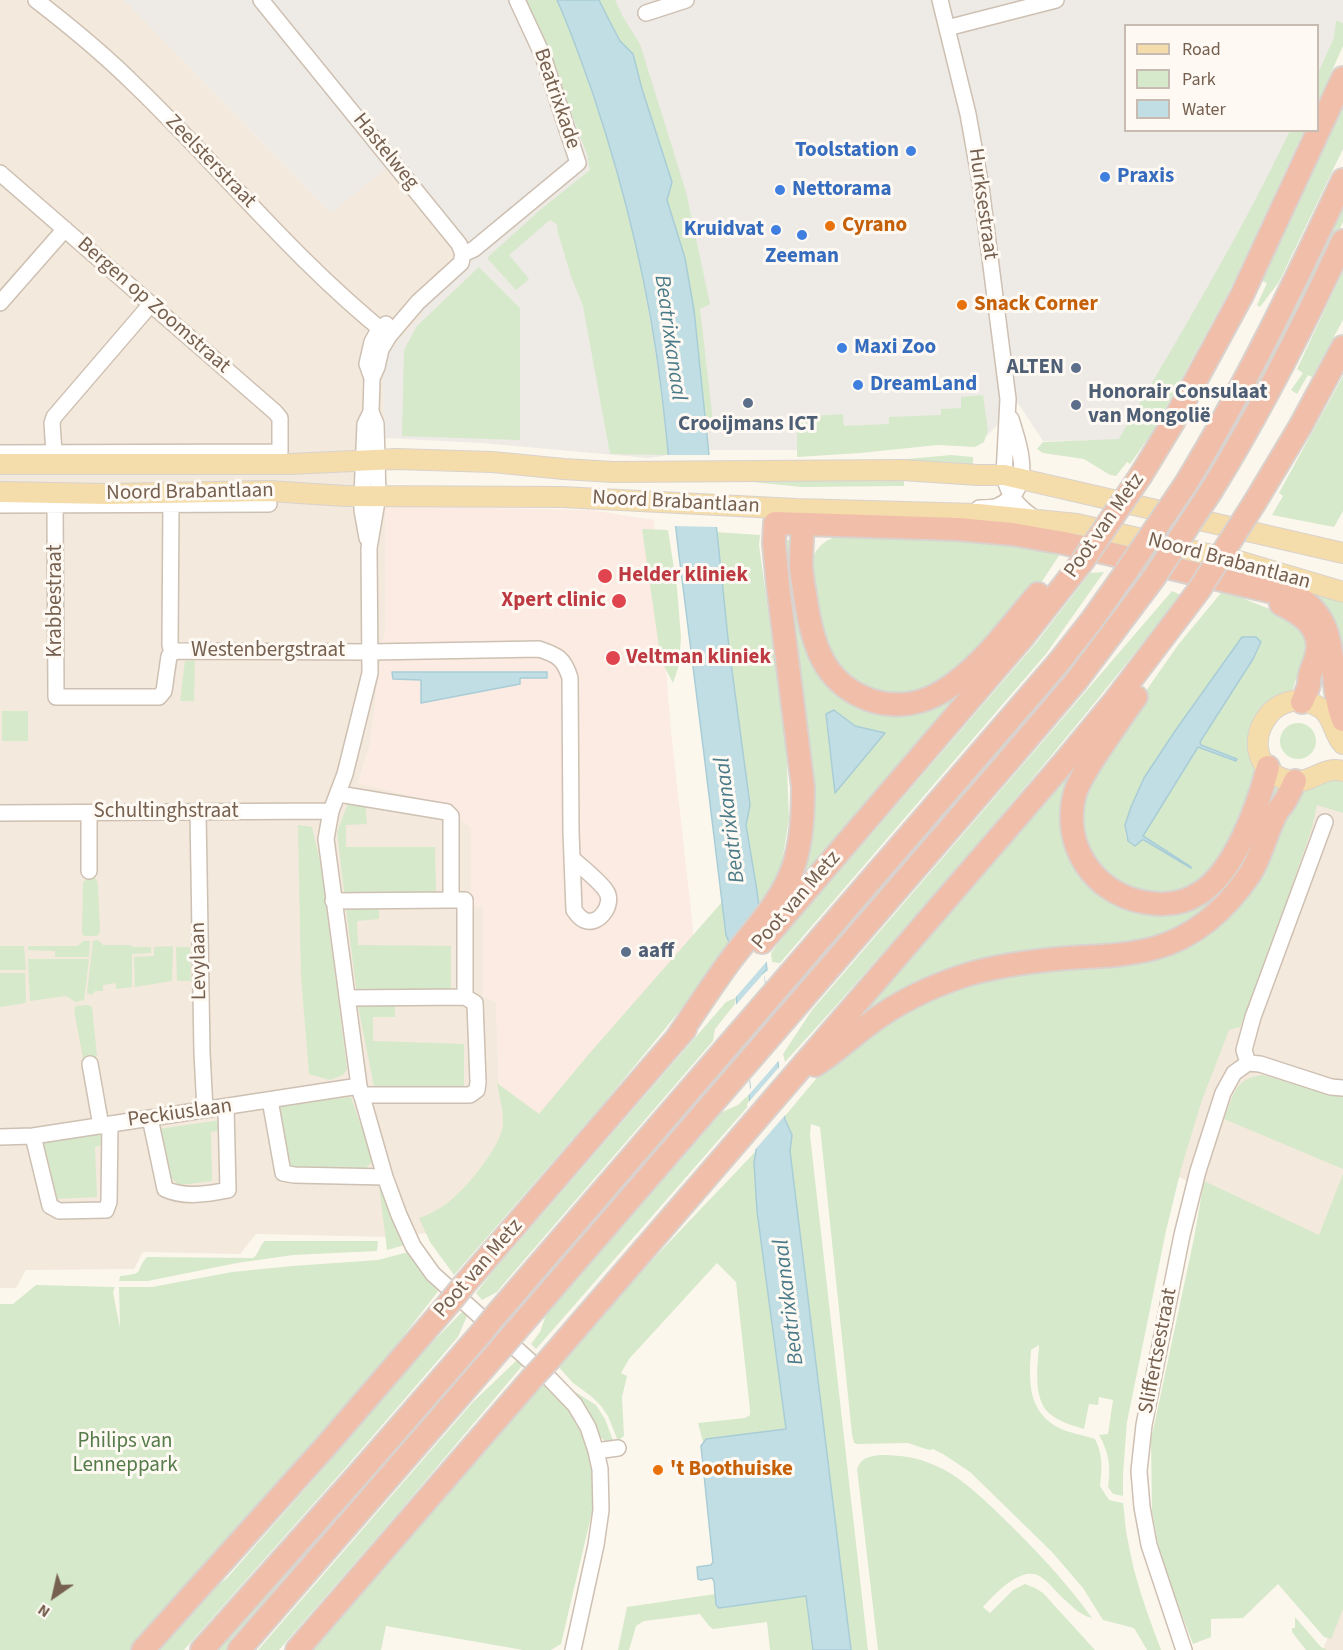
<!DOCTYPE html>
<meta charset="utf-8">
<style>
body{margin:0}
#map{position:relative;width:1343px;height:1650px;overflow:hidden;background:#fcf7ed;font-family:"Source Sans 3",sans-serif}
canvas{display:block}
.legend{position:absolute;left:1124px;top:24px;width:195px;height:108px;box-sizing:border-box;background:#fefaf3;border:2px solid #c8bcb2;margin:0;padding:8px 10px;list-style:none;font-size:18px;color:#766050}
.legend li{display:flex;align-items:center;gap:12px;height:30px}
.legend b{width:30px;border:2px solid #c8bcb2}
.north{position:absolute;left:24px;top:1566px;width:60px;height:60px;-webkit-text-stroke:4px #fefaf3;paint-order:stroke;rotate:214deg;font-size:16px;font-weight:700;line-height:24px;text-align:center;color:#766050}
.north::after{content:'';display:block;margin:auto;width:21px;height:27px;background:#766050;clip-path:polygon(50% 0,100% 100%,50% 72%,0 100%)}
</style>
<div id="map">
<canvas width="1343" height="1650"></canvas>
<ul class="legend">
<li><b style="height:8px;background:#f5ddab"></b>Road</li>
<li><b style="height:16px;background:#d6e9cb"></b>Park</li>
<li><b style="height:16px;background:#c2dee5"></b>Water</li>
</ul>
<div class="north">N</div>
</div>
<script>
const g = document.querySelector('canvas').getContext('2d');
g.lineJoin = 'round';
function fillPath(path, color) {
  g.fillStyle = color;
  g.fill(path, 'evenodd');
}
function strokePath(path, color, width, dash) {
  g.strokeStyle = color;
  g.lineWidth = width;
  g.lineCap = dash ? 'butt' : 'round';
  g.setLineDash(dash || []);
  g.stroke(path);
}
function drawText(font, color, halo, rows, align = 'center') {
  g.font = font + ' "Source Sans 3",sans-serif';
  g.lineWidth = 6;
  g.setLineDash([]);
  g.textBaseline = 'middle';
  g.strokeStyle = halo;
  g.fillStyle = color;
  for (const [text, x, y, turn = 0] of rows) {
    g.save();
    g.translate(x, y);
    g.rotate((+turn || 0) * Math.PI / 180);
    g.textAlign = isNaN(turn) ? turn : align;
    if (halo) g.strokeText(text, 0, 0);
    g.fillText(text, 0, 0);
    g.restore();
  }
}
const residential = new Path2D(`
 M0,0H124L330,212L388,166L459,255L410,299L423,315L382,358L385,438V629L370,744L358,783L452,805L456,817L471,827V906L483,907V996L496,1002L499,1087L529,1115L431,1233L385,1237L256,1234L240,1254L143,1252L134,1269L26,1270L16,1288H0Z
 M1313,790L1343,799V1188L1318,1252L1168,1171Z
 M1343,1597V1650H1323Z`);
const commercial = new Path2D(`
 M385,506L591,510L654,520L671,732L694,938L545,1129L499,1087L496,1002L483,997V907L471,906V827L456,817L452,805L358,784L370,744L385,629Z`);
const industrial = new Path2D(`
 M124,0H1343V22L1318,76V26H1126V130L1291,131L1270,174L1216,277L1120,440L1043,441L1018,403L984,439L842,450H711L648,458L482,443L385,438L382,358L422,315L410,299L459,255L388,167L331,213Z`);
const green = new Path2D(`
 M522,0H557C570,29 581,60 591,90C603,126 616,162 625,199C646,283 659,369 668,455L610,454L583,306L571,276L558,233L557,224L550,220L509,255L529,279L516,290L487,258L540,210L590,170L587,154L548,52Z
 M599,0H615L623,17L640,44L686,192L710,304L700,309L714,430L706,432L694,310L685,258L667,200L672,182L642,89L633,54L620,41L608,20Z
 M1336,21L1343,23V46L1318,102V73L1334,38Z
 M1343,107V149L1279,282L1260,307L1257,305L1267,283L1262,281Z
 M1290,131H1304L1232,286L1152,433L1130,464L1127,462L1116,476L1110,475L1084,459L1043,453L1037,449L1043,442L1119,439C1179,337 1239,237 1290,131Z
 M1343,199V222L1278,356L1202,487L1197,486Z
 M479,267L520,308V440L402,436L404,350L417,326Z
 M1343,271V320L1312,377L1308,375L1297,394L1291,390L1303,373L1297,369Z
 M1343,376V511L1334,527L1272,515L1283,496L1279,493Z
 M983,395L988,430L984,442L975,447L938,445L860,453L797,457V417L843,414L844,426L889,424V417L941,415V409L961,408V397Z
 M951,455L973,457V467L874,462Z
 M904,477V486L802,487L742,481L743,478Z
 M642,529L668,530L677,588L681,637L679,665L673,683L664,666L660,654Z
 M716,532L760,535L759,545L786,742L789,819L780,874L758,906L746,825L750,805L729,648Z
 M839,536L1012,541L1062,551L1033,595L1008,624L923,696L873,695L828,659L808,565C816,550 822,540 839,536Z
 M789,540L793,542L833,681L923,705L1041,598L780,911L802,857L783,541ZM835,710L855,726L885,733L836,792Z
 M1236,570L1343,600V649L1341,640L1334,622L1231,578Z
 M1104,572L1046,654L780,963L772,962L771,953L787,932L1036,643L1090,573Z
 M1225,588C1232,590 1235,593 1241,597C1256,605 1300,617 1304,635C1308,653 1298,672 1293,689L1276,697L1239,836L1186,896L1124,892L1080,844V792L1088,774L1178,645ZM1261,644L1200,742L1201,745L1233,757L1237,759L1236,761L1198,747L1143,836L1192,867L1144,840L1126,838L1125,825L1128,816L1144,778Z
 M1126,591L1130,593L1072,671L787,1001L784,995Z
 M1172,591L1181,595C1055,755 923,911 785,1062L783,1054L812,1010Z
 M195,660L194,701H180L185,661Z
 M1121,705L1071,793L1092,879L1189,903L1270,778L1280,784L1250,861L1237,882L1176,935L949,975L825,1056Z
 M2,711H28V741H2Z
 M1280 741a18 18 0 1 1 36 0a18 18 0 1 1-36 0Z
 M1343,777V813L1317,805L1312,828L1256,989L1240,1027L1229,1030L1202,1100L1182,1165L1166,1231L1127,1422L1123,1474V1496L1113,1494L1108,1487C1111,1466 1109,1453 1099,1435L1108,1434L1113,1400L1099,1397L1098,1405L1089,1404L1084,1429C1072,1425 1055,1421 1046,1410C1033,1393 1038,1364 1039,1345L1031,1350C1029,1381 1027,1411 1059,1428C1069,1433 1083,1435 1095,1439C1103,1454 1102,1469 1100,1486L1109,1500L1123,1503C1125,1516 1125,1529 1128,1541C1134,1578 1148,1615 1161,1650H1147L1134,1628L1103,1620L1083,1588L1052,1552L970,1472L943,1454L933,1449L929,1450L908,1443L858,1444L854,1443L852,1434L820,1127L811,1124L810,1135L868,1650H851L790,1151L792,1135L785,1116L820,1074L863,1037L952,987L1203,932L1276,834L1301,791L1311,785Z
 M349,801H365L367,824L346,825V847H435L436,896L345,899L337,832Z
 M298,825L312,827L321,866L347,1069L343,1075L330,1080L309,1074L301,977Z
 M95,878L97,881L98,885L100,932L97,936H84L82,933L83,883L86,879Z
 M722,902L726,935L729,943L718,964L605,1102L454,1275L430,1242L419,1218C430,1214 442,1208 451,1200C468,1186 501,1146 503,1125C504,1112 499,1096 497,1083L539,1114L589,1054Z
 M379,906V919L357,921L358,945L451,946V994H357L346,908Z
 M98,940L103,945H131L132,947H151V953L132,954V987L116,989V983L103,985V991H95L92,995L87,993L93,941Z
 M83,941H90L89,957H55V951L28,950V946H78Z
 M0,946H24L26,970H0Z
 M173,946L172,981L135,987L134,957L154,956V947Z
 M176,947H190L191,981H177Z
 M28,959H89L84,1000L76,1002L66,996L30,1001Z
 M0,973H25L26,1001L25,1003L0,1007Z
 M735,998V1004L715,1029L713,1041L506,1281L497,1292L482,1300L476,1293L493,1271L726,1002Z
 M395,1002V1017H373V1041L464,1044V1092L375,1091L358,1006L360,1004Z
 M88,1005L92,1007L97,1056L95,1058L85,1060L83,1058L74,1010L76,1006Z
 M728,1059L733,1067L509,1325L502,1319Z
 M1263,1075L1330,1095L1343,1096V1169L1224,1119C1234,1095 1234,1078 1263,1075Z
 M749,1094L750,1104L536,1349L531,1344L540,1332L546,1315L722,1112L738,1105Z
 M351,1097L373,1161L362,1172L286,1168L275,1106Z
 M221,1120L222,1130L211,1132L212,1181L179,1185L168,1175L159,1129Z
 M103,1134L106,1144L95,1147L97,1197L53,1199L41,1143Z
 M756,1151L754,1162L757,1211L786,1429L706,1439L703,1442L698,1423L745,1418L750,1415V1410L736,1282L717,1263L629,1359L621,1373L627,1376L622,1397L624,1436L618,1441L608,1416L601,1406L591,1396L573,1383L556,1364L636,1277Z
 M1343,1174V1609L1331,1639L1324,1637L1278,1584L1243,1618L1211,1619V1637L1193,1644L1167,1576L1158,1543L1152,1511L1151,1440L1194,1238L1204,1181L1319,1235Z
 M381,1184L405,1245L387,1250L379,1185Z
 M265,1241H378L377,1251L293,1255L237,1263L148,1281H119L120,1276C147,1273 133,1273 147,1257L253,1258C260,1253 259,1245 265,1241Z
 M408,1252L418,1266L439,1290L402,1338L319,1442L133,1650H0V1304H13L36,1285L115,1287L113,1292L120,1328L119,1287H152L232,1272L292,1266L378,1260Z
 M462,1312L467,1316L458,1337L347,1466L184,1650H154L197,1602L227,1578L335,1455L420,1355Z
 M488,1336L494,1341L229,1650H213Z
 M517,1360L522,1366L400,1511L279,1650H258L472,1403Z
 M542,1383L573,1415L589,1450L594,1471L596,1495L561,1644L551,1650H523L386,1626L381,1650H308Z
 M561,1383L596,1405L605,1419L614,1443L608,1444L596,1433Z
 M880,1455C899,1455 916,1457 934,1465C959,1475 980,1496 1000,1515C1033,1547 1065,1580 1092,1618C1080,1615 1074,1608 1065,1600C1057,1593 1050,1583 1041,1577C1022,1564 995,1594 983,1607L990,1613L1013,1590L1025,1584L1035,1588L1043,1593L1095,1650H878L857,1469C862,1457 868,1457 880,1455Z
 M715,1594L716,1605L719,1608L806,1596L813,1650H770L767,1622L713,1629L709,1626L700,1614L644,1621L636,1626L629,1650H618L627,1607Z
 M1295,1617L1321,1647L1328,1650H1306L1292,1632V1628H1295Z`);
const water = new Path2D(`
 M557,0H599L609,20L620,41L633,54L642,89L672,182L667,200L685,258L694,310L729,648L750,805L746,825L757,891L767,970L763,973L773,1023L785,1119L792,1135L790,1151L851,1650H813L806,1596L719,1608L716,1605L714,1581L712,1578L701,1580L698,1579L697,1567L711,1565L713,1562L701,1446L706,1439L786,1429L757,1211L754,1162L756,1151L749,1094L751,1091L747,1045L741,1039L730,945L726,935C711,808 695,682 679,555C672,499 668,443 661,388C649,288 625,190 593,94C582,63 571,31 557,0Z
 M1242,637H1256L1261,642L1253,659L1200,742L1201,745L1237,759L1236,761L1198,747L1143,836L1191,867V868L1144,840H1142L1135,846L1128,841L1125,825L1131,807L1144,778L1175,731Z
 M392,672H547V678H520V684L421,703V680L393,679Z
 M834,710L855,726L885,733L835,793L826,714Z`);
const pier = new Path2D(`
 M665,455H711L719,527L673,526Z
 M761,903L768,960L734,999L727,946Z
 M764,973L765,985L772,991L774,1013L773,1015L776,1025L781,1058L746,1098V1093L751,1088L750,1079L743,1073L741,1048L744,1044L738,1039L735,1006Z
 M781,1065L787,1113L753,1152L747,1104Z`);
const minor = new Path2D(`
 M36,0C71,27 105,55 136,86C221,168 296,262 389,336
 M261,0L459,244L463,254L461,263L418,302L389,336L381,349L377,367L372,378
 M940,0L968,114L981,187L1008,399L1004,475C1008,496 1019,508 1036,519
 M646,13L686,0
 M947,28L1056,0
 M0,173L275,412L280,418V452L0,453
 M463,254L474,249L578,163L543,56L517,0
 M0,303L65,229
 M371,412L376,424L378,496L369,548L370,673L345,774L331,811L326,839L359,1086L385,1177L399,1215L413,1246L433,1274L551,1380L575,1405L588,1427L596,1451L600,1469L601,1510L596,1545L573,1650
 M54,453L52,423L54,417L151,304
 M171,503L170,645L172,653
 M0,505L269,504
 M55,505L56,697H159L164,691L169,656L172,653
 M979,508C985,508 993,508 998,506C1035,489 1020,448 1011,419
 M367,538L362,510V496L365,424L371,412L372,378L367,364L372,342L377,333L386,324
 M172,653L178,651L371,652L539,649C557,655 564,658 570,678L571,832L574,910C576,913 580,918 584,920C599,927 615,903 606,891C601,882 580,866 572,858
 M339,794L447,812L451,816V900H465V997L475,1003L478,1082L477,1090L470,1095H361
 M198,812L202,1053L205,1110
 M0,813L331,811
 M89,813V871
 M333,901L451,900
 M347,998L465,997
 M1248,1063L1244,1050L1253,1017L1325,822
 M90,1064L101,1126
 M270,1100L283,1173L294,1175L385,1177
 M150,1118L165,1189C184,1198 208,1194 228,1190L226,1107
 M33,1136L50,1206L59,1211L106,1210L109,1202L110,1124
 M0,1137L33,1136L359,1086
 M596,1451L618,1448
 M1184,1650L1149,1545L1142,1507L1139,1471L1144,1425L1182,1235L1198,1171L1223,1093L1234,1073L1248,1063L1260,1064L1331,1087L1343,1088`);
const major = new Path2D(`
 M0,464H290L396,459L492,462L564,469L613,472L902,470L978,475H1004L1343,553
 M0,492L107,494L269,491L345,496L562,497L796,509L978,514L1077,524L1242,562L1343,592
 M1343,744C1333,734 1334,718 1322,709C1272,675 1230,755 1281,778C1310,790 1319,765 1343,771`);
const highway = new Path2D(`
 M1141,475L1172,424L1242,295L1343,78
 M1185,485C1245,387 1294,284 1343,180
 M1211,491C1261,411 1303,327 1343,241
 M1255,502L1300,427L1343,347
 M803,525C802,539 801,553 801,566C802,580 805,593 807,607C814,650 827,686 873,701C897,708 922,704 943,691C981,668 1009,627 1038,594
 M1281,604C1302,614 1324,629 1316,657C1315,663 1311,669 1310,675C1309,678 1309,681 1309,684C1308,690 1304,697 1302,702
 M1136,697C1124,713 1113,730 1102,746C1092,761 1081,776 1075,793C1061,844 1093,893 1143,902C1163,906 1183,904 1200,893C1235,871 1258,806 1268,767
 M762,942L1023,637L1082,562
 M675,1041C692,1016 709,990 727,965C750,933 782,903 794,865C802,839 803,814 803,787L778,586L774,543L775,523L958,529L1012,534L1064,543L1299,598C1343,624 1326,675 1343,720
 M815,1065C835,1053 851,1037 869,1024C898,1002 932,986 966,975C995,966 1026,962 1056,959C1089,956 1122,957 1155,948C1195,937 1227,908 1250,874C1262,855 1266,832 1277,812C1279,808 1283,805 1285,801C1289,795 1292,787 1295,781
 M463,1286L685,1029
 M495,1316L1059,662L1092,620L1126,572
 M514,1333L1009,760L1077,680L1153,579
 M548,1361L1067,759L1114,702L1199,590
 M143,1650L326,1446L450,1302
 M202,1650L358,1475L483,1331
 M239,1650L502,1347
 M297,1650L534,1376`);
const highwayBridge = new Path2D(`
 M1082,562L1141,475
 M1126,572L1185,485
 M1153,579L1211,491
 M1199,590L1255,502
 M450,1302L463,1286
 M483,1331L495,1316
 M502,1347L514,1333
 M534,1376L548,1361`);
const markers = [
 [911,151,6,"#3f7fe0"],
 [1105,177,6,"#3f7fe0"],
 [780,190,6,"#3f7fe0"],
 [830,226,6,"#e8710a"],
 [776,230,6,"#3f7fe0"],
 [802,235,6,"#3f7fe0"],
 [962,305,6,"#e8710a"],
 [842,348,6,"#3f7fe0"],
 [1076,368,6,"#5c6f8a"],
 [858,385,6,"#3f7fe0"],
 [748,403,6,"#5c6f8a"],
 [1076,405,6,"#5c6f8a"],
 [605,576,8,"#e0444e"],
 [619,601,8,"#e0444e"],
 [613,658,8,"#e0444e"],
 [626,952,6,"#5c6f8a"],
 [658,1470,6,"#e8710a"]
];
const streetNames = [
 ["Beatrixkade",556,99,71],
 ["Hastelweg",385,152,51],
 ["Zeelsterstraat",210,162,46],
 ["Hurksestraat",982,204,82],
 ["Bergen op Zoomstraat",153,306,41],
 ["Noord Brabantlaan",190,493,-1],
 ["Noord Brabantlaan",676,503,3],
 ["Poot van Metz",1105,526,-55],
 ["Noord Brabantlaan",1229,562,15],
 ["Krabbestraat",56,601,-90],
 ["Westenbergstraat",268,651],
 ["Schultinghstraat",166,812],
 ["Poot van Metz",797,901,-49],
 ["Levylaan",200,961,-91],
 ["Peckiuslaan",180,1114,-8],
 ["Poot van Metz",479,1269,-49],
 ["Sliffertsestraat",1159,1351,-79]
];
const shopNames = [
 ["Toolstation",899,151,"right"],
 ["Praxis",1117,177],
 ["Nettorama",792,190],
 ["Kruidvat",764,230,"right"],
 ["Zeeman",802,257,"center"],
 ["Maxi Zoo",854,348],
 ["DreamLand",870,385]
];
const foodNames = [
 ["Cyrano",842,226],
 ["Snack Corner",974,305],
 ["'t Boothuiske",670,1470]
];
const serviceNames = [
 ["ALTEN",1064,368,"right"],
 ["Honorair Consulaat",1088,393],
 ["van Mongolië",1088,417],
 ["Crooijmans ICT",748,425,"center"],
 ["aaff",638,952]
];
const healthNames = [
 ["Helder kliniek",618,576],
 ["Xpert clinic",606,601,"right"],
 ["Veltman kliniek",626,658]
];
const parkNames = [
 ["Philips van",125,1442],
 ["Lenneppark",125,1466]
];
const waterNames = [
 ["Beatrixkanaal",669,338,82],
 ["Beatrixkanaal",731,820,-97],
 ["Beatrixkanaal",790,1302,-97]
];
fillPath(residential, '#f3e9dc');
fillPath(commercial, '#fbebe2');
fillPath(industrial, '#eeeae5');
fillPath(green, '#d6e9cb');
fillPath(water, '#c2dee5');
strokePath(water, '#a9cdd6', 1.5);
fillPath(pier, '#fcf7ed');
strokePath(minor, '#cec0b2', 18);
strokePath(major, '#d9d2ce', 22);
strokePath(highway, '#d9d2ce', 26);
strokePath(minor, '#fff', 15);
strokePath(major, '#f5ddab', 20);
strokePath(highway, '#f1bfa9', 22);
strokePath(highwayBridge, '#d9d2ce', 26, []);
strokePath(highwayBridge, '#f1bfa9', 22);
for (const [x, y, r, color] of markers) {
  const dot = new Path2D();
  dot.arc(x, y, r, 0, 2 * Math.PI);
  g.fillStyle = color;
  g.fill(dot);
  strokePath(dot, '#fefaf3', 2);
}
drawText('21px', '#766050', '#fefaf3', streetNames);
drawText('bold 21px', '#366cbe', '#fefaf3', shopNames, 'left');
drawText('bold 21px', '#c56008', '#fefaf3', foodNames, 'left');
drawText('bold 21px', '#4e5e75', '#fefaf3', serviceNames, 'left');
drawText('bold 21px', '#be3a42', '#fefaf3', healthNames, 'left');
drawText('21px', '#547b49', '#fefaf3', parkNames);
drawText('italic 22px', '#4b7a88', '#fefaf3', waterNames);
</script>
